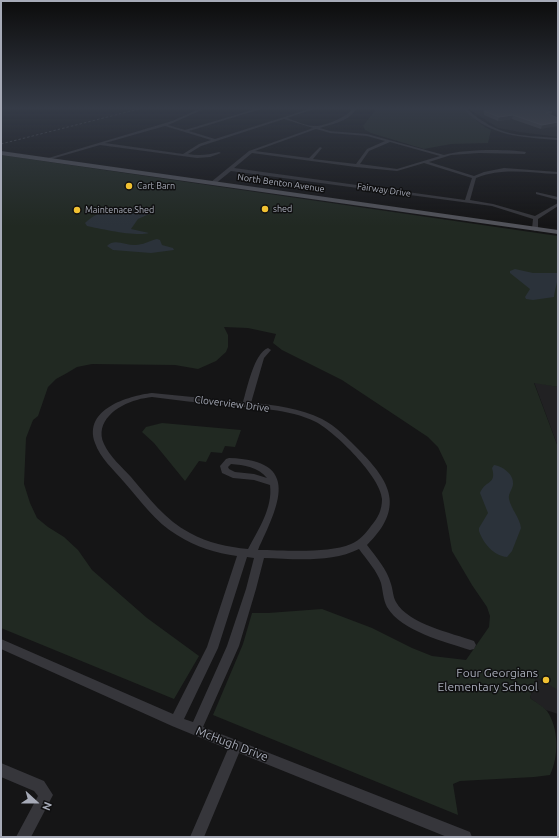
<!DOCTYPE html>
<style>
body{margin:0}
#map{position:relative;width:559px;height:838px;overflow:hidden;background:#151516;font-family:Ubuntu,sans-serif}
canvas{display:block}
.frame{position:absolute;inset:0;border:2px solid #a6aab7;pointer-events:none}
.north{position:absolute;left:16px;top:782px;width:40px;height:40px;-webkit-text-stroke:3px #101011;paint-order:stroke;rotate:111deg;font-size:11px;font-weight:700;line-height:16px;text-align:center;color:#a6aab7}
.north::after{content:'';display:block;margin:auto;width:14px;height:18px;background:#a6aab7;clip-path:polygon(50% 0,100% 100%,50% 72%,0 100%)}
</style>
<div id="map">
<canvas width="559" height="838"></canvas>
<div class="frame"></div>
<div class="north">N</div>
</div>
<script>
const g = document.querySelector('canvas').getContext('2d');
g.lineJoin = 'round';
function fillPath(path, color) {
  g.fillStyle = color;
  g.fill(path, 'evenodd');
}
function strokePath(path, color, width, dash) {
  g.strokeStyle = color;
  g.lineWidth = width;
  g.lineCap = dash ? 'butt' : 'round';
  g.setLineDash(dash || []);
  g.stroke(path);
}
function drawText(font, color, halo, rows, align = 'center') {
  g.font = font + ' Ubuntu,sans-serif';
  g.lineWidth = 3;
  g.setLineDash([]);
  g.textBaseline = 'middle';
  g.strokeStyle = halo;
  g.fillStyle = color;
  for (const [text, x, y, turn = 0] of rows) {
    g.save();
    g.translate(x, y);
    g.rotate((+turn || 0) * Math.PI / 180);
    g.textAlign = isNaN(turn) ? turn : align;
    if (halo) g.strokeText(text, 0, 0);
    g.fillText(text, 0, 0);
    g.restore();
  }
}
const built = new Path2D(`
 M469,109H558V137L519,132L498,128Z
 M534,382L558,387V447Z
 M558,645V714L546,710L530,698L536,677Z`);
const green = new Path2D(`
 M376,109H462L485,127L491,130L488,143L451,144L424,149L371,133L365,130L363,126Z
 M1,155L558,236V387L534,383L558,447V690L536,677L530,698C535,702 543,706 547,711C559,728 559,757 550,775L534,777L460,781L453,784L458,815L213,715L243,644L252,613H268L322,609L372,628L412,648L432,656L466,660L489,627L490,616L487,607L472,585L452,551L442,493L446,483L447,466L438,447L428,437L342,380L282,350L273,343L276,334L248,328L224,327L228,335V347L226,352L216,361L198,369L175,365L92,364L77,367L67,373L56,379L48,387L38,416L33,420L26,438L24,484L30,503L37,518L48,527L64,537L78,550L92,570L147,618L199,656L174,699L1,628Z
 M162,423L241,430L235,447L225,446L222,453L211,452L206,462L199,461L185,481L154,443L142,432L146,427Z`);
const water = new Path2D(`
 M133,208L153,209L156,211L138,219L131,229L149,233C137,237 101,229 87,226L85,223C98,210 116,209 133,208Z
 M157,239L160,240L162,245L173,248L174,250L151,253L113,250L107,246C114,238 125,245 135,245C143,245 149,241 157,239Z
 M515,269L533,273H558C558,282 555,288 554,297L533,300L526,299L525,297L530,289L510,273V271Z
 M494,465C502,466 514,474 513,484C513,489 508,493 509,499C511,509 520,518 521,528L512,551L507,557C494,556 483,543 479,531V528L488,513L480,493C485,480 497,485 492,468Z`);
const minor = new Path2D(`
 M199,109L202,110L168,125L185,130L255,109H261L189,131L215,139L309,109H314L287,118C296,121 306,126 315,126C323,127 349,116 352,109H356C350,121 332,124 320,128L330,131L367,134L444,155C464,149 506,149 526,152L525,154L479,153L451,155L429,162L474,176L484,172L504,168L558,172V174C530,173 503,167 476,178L470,200L493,204L535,216L558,203V206L538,219V229L535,231L532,229L533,219L492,206L231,171L215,184H211V182L249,151L313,128L284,119L201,146L188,154C199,156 208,155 219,152L221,153L210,157L197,158L100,145L48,160L45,159L172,121ZM165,126L211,140L199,144L183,154L105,143ZM316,129L330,133L367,136L385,141L367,149L356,164L313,159L322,148L320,147L309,158L255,151ZM390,142L440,156L397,169L360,164L369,151ZM252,153L356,167L397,171L424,163L472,178L465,200L234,168Z
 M463,109H467C499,137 518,135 558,138V140C521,137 491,137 463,109Z
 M536,192L558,197V200L536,194Z
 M268,348L271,350L264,358L251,403C275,405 300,408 322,419C336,426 348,439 359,450C391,482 405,508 367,545C376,557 387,569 391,584C393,590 393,597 396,602C408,624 452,633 474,641L476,645L474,649L470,650C445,642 401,631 387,607C383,599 383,591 381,583C377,571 367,560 359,549C331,563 294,559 264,558L256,589L239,646L203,727L465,830L470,832L472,837H447L239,753L204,837H190L228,749L172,726L1,649V639L173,714L207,647L237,556C216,553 196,547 177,535C155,522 141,501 124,482C114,470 100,458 95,443C83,409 128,396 152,393L243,402C247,389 254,353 268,348ZM152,397C176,400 200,403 224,405C255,409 288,408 316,422C335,432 381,477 382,499C382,510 378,518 371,526C365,534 360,540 351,544C327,554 284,550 258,550C278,506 303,460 229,458L226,459L220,466L222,473L233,478L254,480L270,485C273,508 258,530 248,549C228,547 208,543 190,533C165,520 149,498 131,477C122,467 110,457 104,444C94,422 117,405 137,400C142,398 147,398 152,397ZM231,464C244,465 258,467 267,478L254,474L235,472L229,469L228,467ZM247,557L254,558L246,589L227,646L193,722L184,719L218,648Z
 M1,763L44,781L53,795L31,837H16L38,796L34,791L1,777Z`);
const major = new Path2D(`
 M1,151L558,230V234L1,155Z`);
const rail = new Path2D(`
 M1,144L139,109`);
const wall = new Path2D(`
 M545,109L552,112L551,115L541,129L512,119L498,121L484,115V111Z`);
const shadedWall = new Path2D(`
 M513,115L512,119L498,121L499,117Z
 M558,122V126L541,129L542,125Z`);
const building = new Path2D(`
 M497,109H543L552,112L546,113L558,118V122L542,125L513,115L499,117L484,111Z`);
const markers = [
 [129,186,4,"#f1c132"],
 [265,209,4,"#f1c132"],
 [77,210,4,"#f1c132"],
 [546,680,4,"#f1c132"]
];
const farStreetnames = [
 ["North Benton Avenue",281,183,8],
 ["Fairway Drive",384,190,8]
];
const farPoinames = [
 ["Cart Barn",137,186],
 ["shed",273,209],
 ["Maintenace Shed",85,210]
];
const streetNames = [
 ["Cloverview Drive",232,404,7]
];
const nearPoinames = [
 ["Four Georgians",538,673],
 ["Elementary School",538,687]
];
const nearStreetnames = [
 ["McHugh Drive",232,744,21]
];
fillPath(built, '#212123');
fillPath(green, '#212922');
fillPath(water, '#2b323a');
fillPath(minor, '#36363b');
fillPath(major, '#52535a');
strokePath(rail, '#4d4e54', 1, [2.5, 2]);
fillPath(wall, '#46464b');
fillPath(shadedWall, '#2e2e31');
fillPath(building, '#515157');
strokePath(building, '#5e5f66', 1);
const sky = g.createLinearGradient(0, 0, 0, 226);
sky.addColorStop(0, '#0c0c0c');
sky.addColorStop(0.48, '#353b47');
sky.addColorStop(1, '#353b4700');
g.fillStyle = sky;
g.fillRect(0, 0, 559, 226);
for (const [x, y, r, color] of markers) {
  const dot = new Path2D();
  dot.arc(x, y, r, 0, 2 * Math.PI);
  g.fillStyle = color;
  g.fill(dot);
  strokePath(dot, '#101011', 1.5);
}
drawText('9px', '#a6aab7', '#101011', farStreetnames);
drawText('9px', '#a6aab7', '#101011', farPoinames, 'left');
drawText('10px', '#a6aab7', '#101011', streetNames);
drawText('12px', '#a6aab7', '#101011', nearPoinames, 'right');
drawText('12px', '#a6aab7', '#101011', nearStreetnames);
</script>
